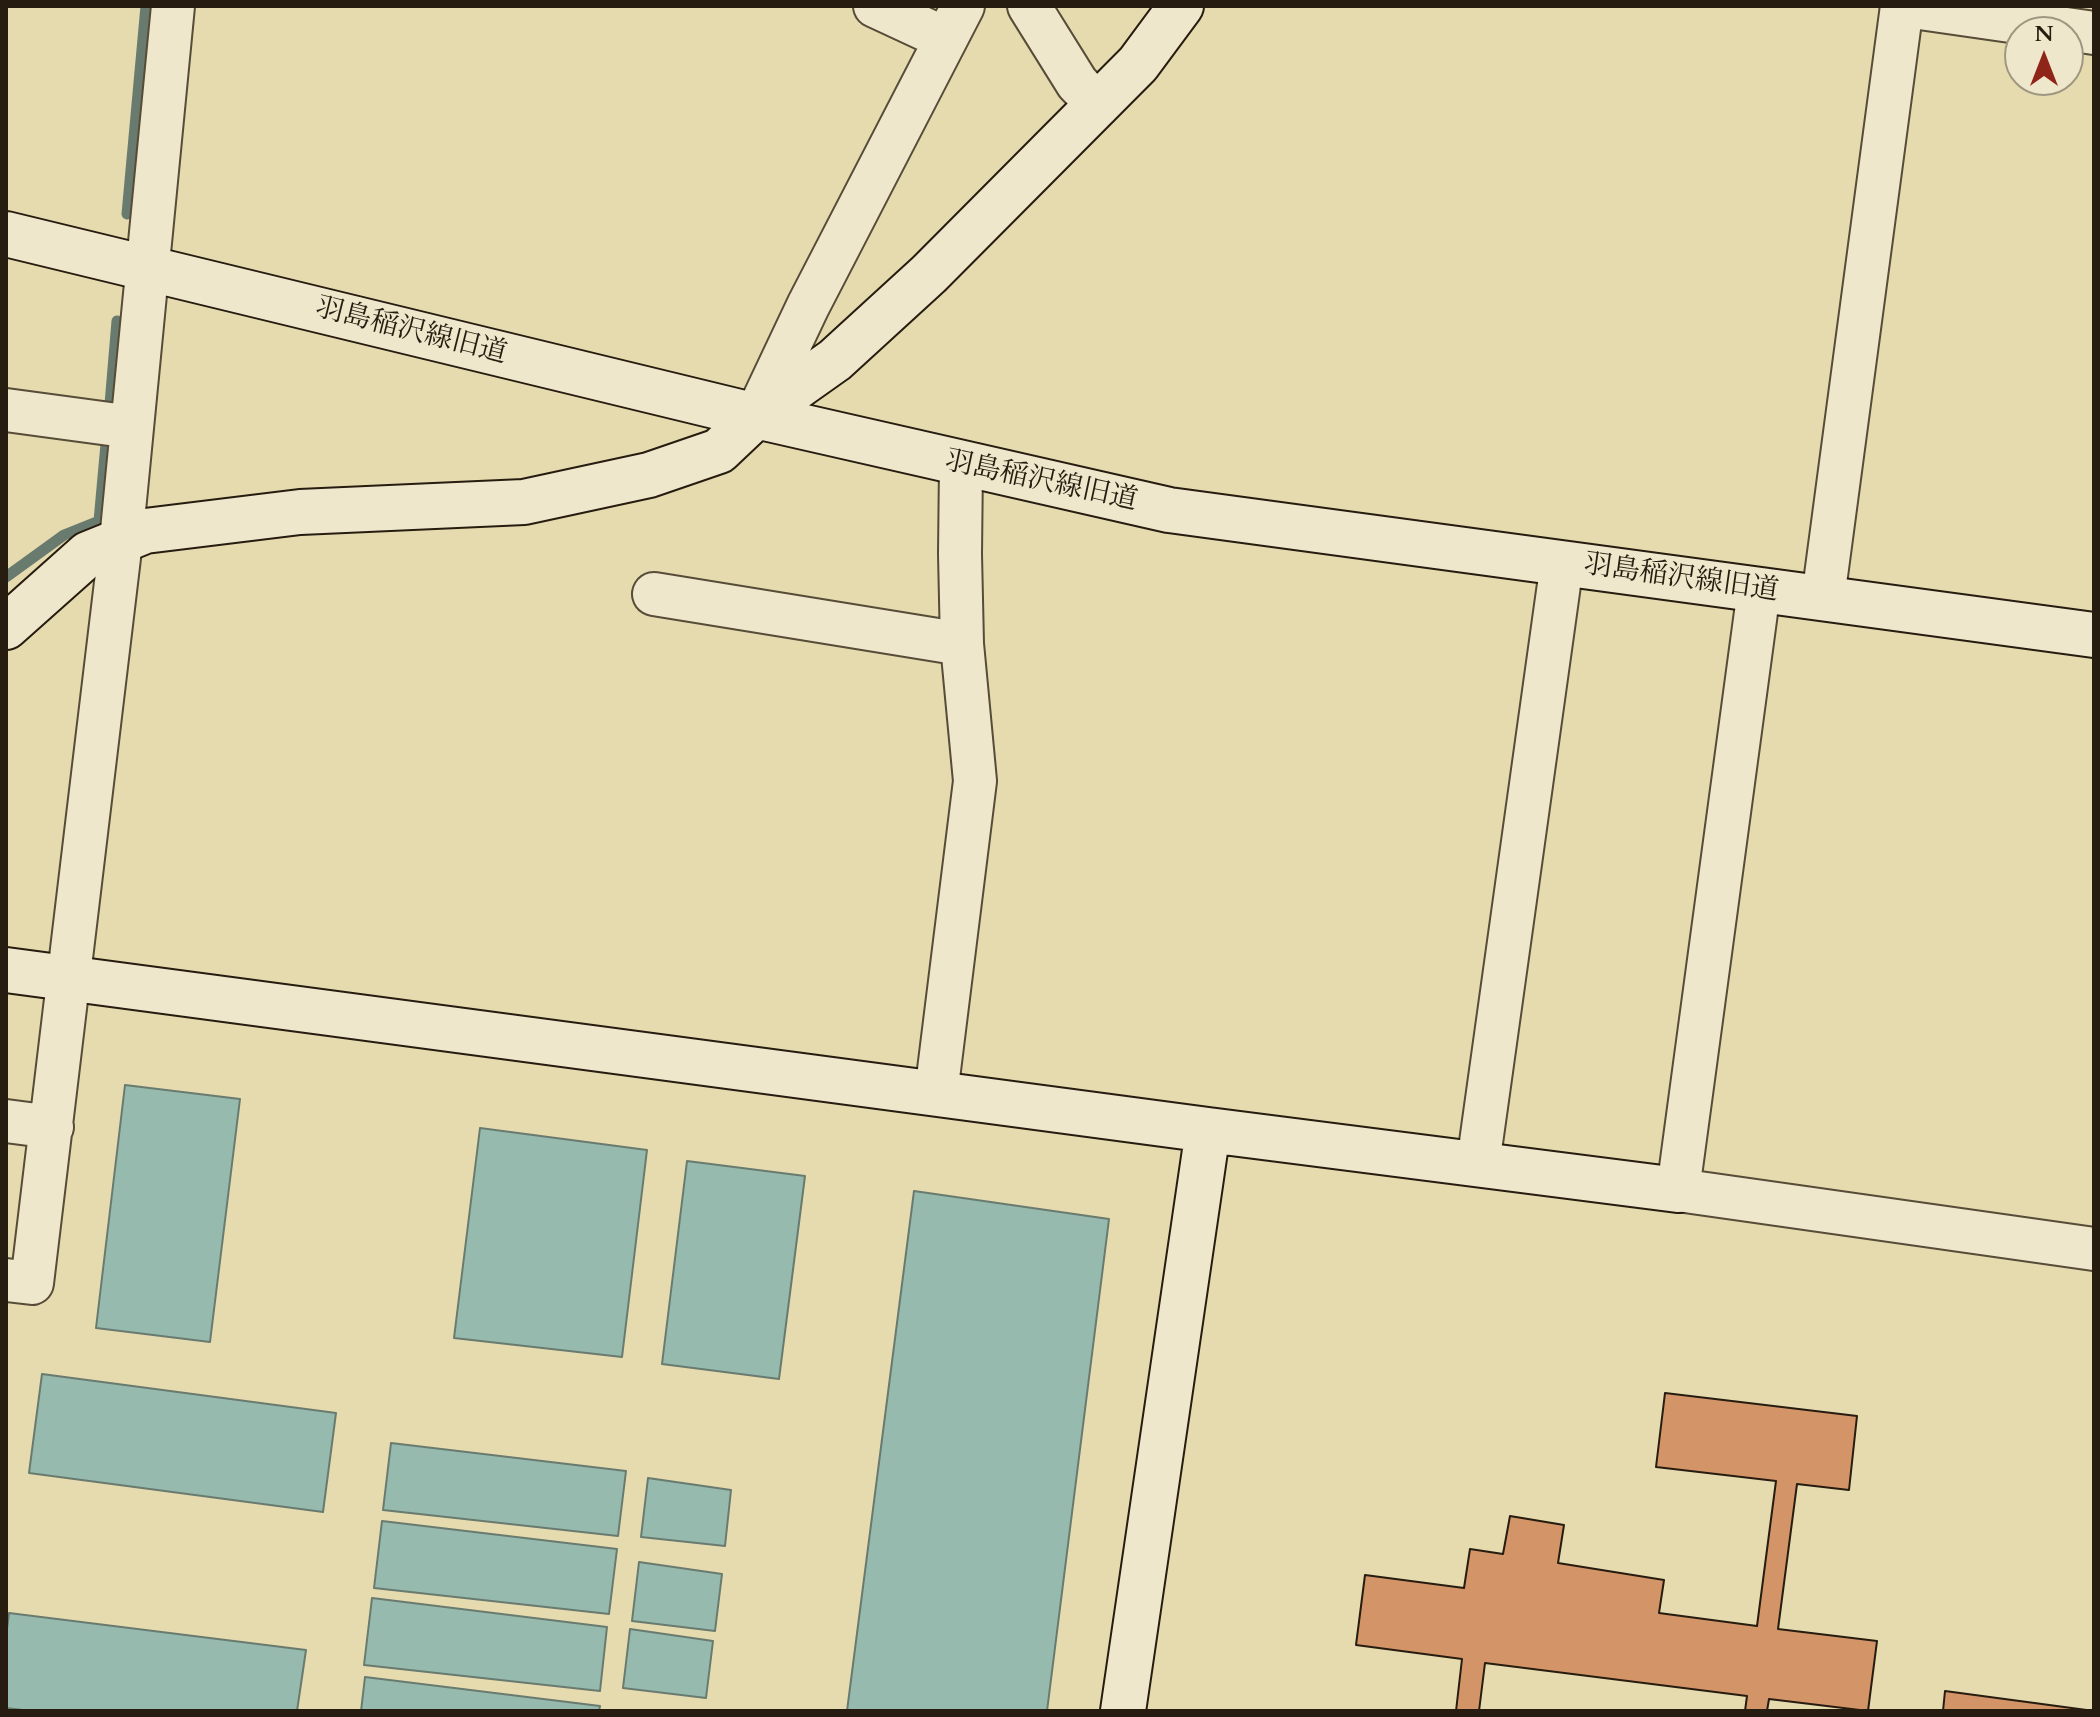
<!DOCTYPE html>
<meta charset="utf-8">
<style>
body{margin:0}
#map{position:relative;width:2100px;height:1717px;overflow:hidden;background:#e6daaf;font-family:Cardo,serif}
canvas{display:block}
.frame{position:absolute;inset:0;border:8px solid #261c10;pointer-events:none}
.north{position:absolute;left:2004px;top:16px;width:80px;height:80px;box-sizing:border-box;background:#efe7cb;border:2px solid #9f9680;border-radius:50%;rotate:0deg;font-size:22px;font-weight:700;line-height:32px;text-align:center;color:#261c10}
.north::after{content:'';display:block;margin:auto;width:28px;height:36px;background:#8f2418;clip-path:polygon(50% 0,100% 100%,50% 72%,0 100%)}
</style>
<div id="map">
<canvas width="2100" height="1717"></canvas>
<div class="frame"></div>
<div class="north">N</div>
</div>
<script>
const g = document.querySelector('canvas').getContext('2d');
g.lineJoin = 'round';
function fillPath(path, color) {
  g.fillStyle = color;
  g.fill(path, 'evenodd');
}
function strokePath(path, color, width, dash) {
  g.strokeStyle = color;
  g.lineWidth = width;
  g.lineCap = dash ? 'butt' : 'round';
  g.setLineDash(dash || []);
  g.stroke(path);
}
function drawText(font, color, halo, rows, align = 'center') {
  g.font = font + ' Cardo,"Noto Serif JP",serif';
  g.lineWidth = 8;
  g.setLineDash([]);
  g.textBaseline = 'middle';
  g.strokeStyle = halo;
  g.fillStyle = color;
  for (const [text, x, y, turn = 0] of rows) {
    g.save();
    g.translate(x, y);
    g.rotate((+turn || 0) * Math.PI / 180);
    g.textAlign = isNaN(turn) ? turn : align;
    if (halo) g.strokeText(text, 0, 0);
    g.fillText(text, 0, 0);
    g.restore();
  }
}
const water = new Path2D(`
 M125,1085L240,1099L210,1342L96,1328Z
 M480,1128L647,1150L622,1357L454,1338Z
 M687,1161L805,1176L779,1379L662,1364Z
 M914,1191L1109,1219L1047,1711H847Z
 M42,1374L336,1413L323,1512L29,1473Z
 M391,1443L626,1471L618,1536L383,1510Z
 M648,1478L731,1490L725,1546L641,1537Z
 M382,1521L617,1549L609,1614L374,1588Z
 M639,1562L722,1574L715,1631L632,1621Z
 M372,1598L607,1627L600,1691L364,1665Z
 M9,1613L306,1650L297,1711H31L6,1708V1637Z
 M630,1629L713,1641L706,1698L623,1688Z
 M365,1677L600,1706L599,1711H361Z`);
const stream = new Path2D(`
 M127,214L146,6
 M109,416L117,321
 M6,577L64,535L99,521L107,433`);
const building = new Path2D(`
 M1665,1393L1857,1416L1849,1490L1797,1484L1778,1629L1877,1641L1868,1711L1769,1699L1767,1711H1745L1747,1696L1485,1663L1479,1711H1456L1462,1659L1356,1645L1365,1575L1464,1588L1470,1549L1503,1554L1510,1516L1564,1525L1558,1563L1664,1580L1659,1613L1757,1626L1776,1481L1656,1467Z
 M1945,1691L2094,1711H1943Z`);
const street = new Path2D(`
 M875,6L946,39
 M1029,6L1077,83L1098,105
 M1906,6L2094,33
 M6,410L132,427
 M756,416L808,306L963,6
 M1759,590L1678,1190L2094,1249
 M654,594L962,644
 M1823,598L1902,6
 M936,1094L975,781L962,644L960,554L961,465
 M6,1121L52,1127
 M1478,1164L1562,563
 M6,1280L32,1283L121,541L173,6`);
const secondary = new Path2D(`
 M6,234L756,416L1169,510L2094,635
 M6,627L88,554L145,531L300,512L524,502L649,475L719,451L756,416L835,360L929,274L1138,64L1181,6
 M6,970L1208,1130L1678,1190
 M1123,1711L1208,1130`);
const streetNames = [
 ["羽島稲沢線旧道",411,332,14],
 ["羽島稲沢線旧道",1041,482,12],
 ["羽島稲沢線旧道",1681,579,8]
];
fillPath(water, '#96baae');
strokePath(water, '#697b6f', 2);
strokePath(stream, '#697b6f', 11);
fillPath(building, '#d39468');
strokePath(building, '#261c10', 2);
strokePath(street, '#564c38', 46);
strokePath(secondary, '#261c10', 48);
strokePath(street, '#efe7cb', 42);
strokePath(secondary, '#efe7cb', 44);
drawText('28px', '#261c10', '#efe7cb', streetNames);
</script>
